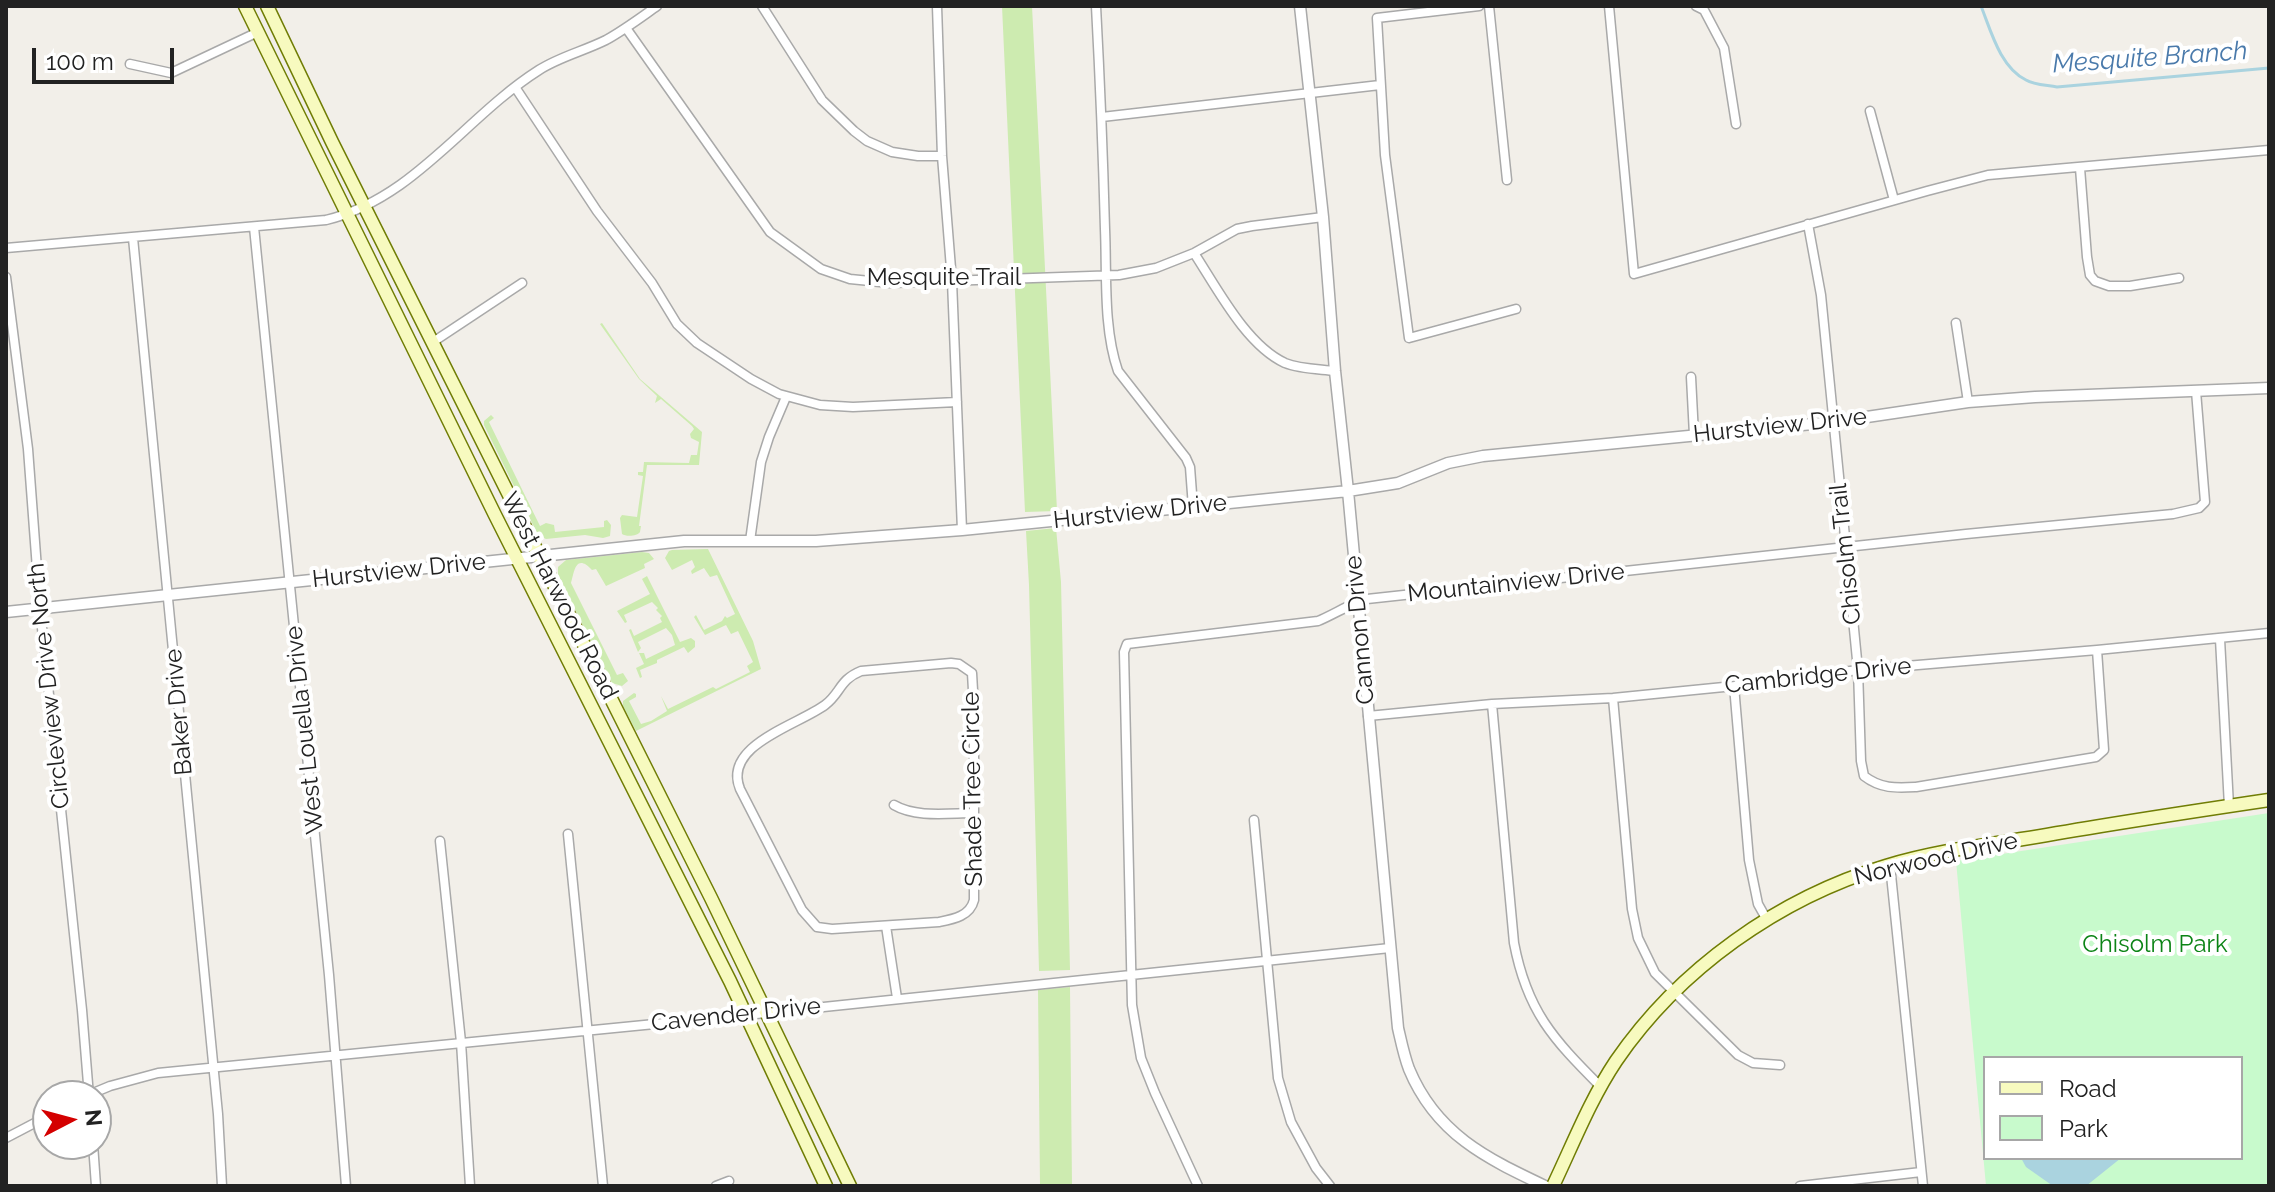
<!DOCTYPE html>
<style>
body{margin:0}
#map{position:relative;width:2275px;height:1192px;overflow:hidden;background:#f2efe9;font-family:Raleway,sans-serif}
canvas{display:block}
.frame{position:absolute;inset:0;border:8px solid #222;pointer-events:none}
.legend{position:absolute;left:1983px;top:1056px;width:260px;height:104px;box-sizing:border-box;background:#fff;border:2px solid #a7a7a7;margin:0;padding:10px 14px;list-style:none;font-size:24px;color:#222}
.legend li{display:flex;align-items:center;gap:16px;height:40px}
.legend b{width:40px;border:2px solid #a7a7a7}
.north{position:absolute;left:32px;top:1080px;width:80px;height:80px;box-sizing:border-box;background:#fff;border:2px solid #a7a7a7;border-radius:50%;rotate:84deg;font-size:22px;font-weight:700;line-height:32px;text-align:center;color:#222}
.north::after{content:'';display:block;margin:auto;width:28px;height:36px;background:#d40000;clip-path:polygon(50% 0,100% 100%,50% 72%,0 100%)}
.scale{position:absolute;left:32px;top:48px;width:142px;height:36px;box-sizing:border-box;border:4px solid #222;border-top:0;padding-left:10px;font-size:24px;line-height:28px;white-space:nowrap;color:#222;-webkit-text-stroke:6px #fff;paint-order:stroke}
</style>
<div id="map">
<canvas width="2275" height="1192"></canvas>
<div class="frame"></div>
<ul class="legend">
<li><b style="height:10px;background:#f7fabf"></b>Road</li>
<li><b style="height:22px;background:#c8facc"></b>Park</li>
</ul>
<div class="north">N</div>
<div class="scale">100 m</div>
</div>
<script>
const g = document.querySelector('canvas').getContext('2d');
g.lineJoin = 'round';
function fillPath(path, color) {
  g.fillStyle = color;
  g.fill(path, 'evenodd');
}
function strokePath(path, color, width, dash) {
  g.strokeStyle = color;
  g.lineWidth = width;
  g.lineCap = dash ? 'butt' : 'round';
  g.setLineDash(dash || []);
  g.stroke(path);
}
function drawText(font, color, halo, rows, align = 'center') {
  g.font = font + ' Raleway,sans-serif';
  g.lineWidth = 8;
  g.setLineDash([]);
  g.textBaseline = 'middle';
  g.strokeStyle = halo;
  g.fillStyle = color;
  for (const [text, x, y, turn = 0] of rows) {
    g.save();
    g.translate(x, y);
    g.rotate((+turn || 0) * Math.PI / 180);
    g.textAlign = isNaN(turn) ? turn : align;
    if (halo) g.strokeText(text, 0, 0);
    g.fillText(text, 0, 0);
    g.restore();
  }
}
const grass = new Path2D(`
 M1002,6H1032L1057,511L1025,512Z
 M602,323L640,379L702,432L699,465H647L639,526H641L640,532C638,536 626,537 622,534L620,518L622,515L637,517L643,476L638,475V472H643L644,462L689,463L691,455H697L699,442L691,438L690,434L694,429L692,426L661,399L655,403L657,396L639,379L600,324Z
 M491,415L494,418L489,422L540,526L546,523L554,525L555,532L604,527V521L607,520L611,525L610,536L603,538L585,535L546,539L538,535L484,425V421Z
 M1056,528L1061,582L1070,970L1039,971L1029,585L1026,531Z
 M708,549L753,641L761,669L636,731L623,706V701L634,693L636,694V697L629,701L641,724L651,721L667,711L661,696L668,709L713,687L716,689L750,672L747,666L753,662L738,631L731,634L726,625L705,635L694,617L696,615L704,630L722,621L725,616L727,618L735,614L717,575L710,577L704,568L692,574L691,571L695,567L692,560L672,570L665,558L669,551L672,550Z
 M642,552L649,553L654,559L644,564L645,568L606,586L596,569L592,570C575,552 574,574 571,583L617,675L623,673L628,681L622,686L612,683L606,672L558,575V567L566,560Z
 M647,576L680,642L691,638L695,641V647L688,653L684,647L657,660V663L640,670L642,677L640,678L636,668L644,664L639,653H644L646,659L675,645L672,635L666,628L638,642L641,648L638,652L629,630L631,629L634,636L662,622L660,618L662,616L656,610L658,608L652,602L624,615L627,622L625,623L617,611L650,594L642,579Z
 M1070,987L1072,1186H1040L1038,990Z`);
const park = new Path2D(`
 M2269,813V1186H1986L1956,861ZM1985,1058H2241V1158H1985Z`);
const water = new Path2D(`
 M2021,1158H2121L2086,1186H2053L2026,1167Z`);
const stream = new Path2D(`
 M1981,6C1991,31 2000,67 2026,80C2034,85 2047,85 2057,87L2269,68`);
const minor = new Path2D(`
 M762,6L822,100L854,131L867,141L892,152L918,156H942
 M937,6L942,156L952,281L962,530
 M1096,6C1100,80 1103,155 1105,229C1107,274 1103,328 1118,371L1186,458L1190,467L1193,507
 M1479,6L1377,18L1385,155L1409,338L1516,309
 M1489,6L1507,180
 M1609,6L1634,274L1927,191L1988,175L2269,150
 M1696,6L1704,10L1724,48L1736,124
 M626,28L770,232L821,269L850,279L890,283L1119,275L1156,268L1194,253L1237,229L1252,226L1323,217
 M130,64L171,73L258,32
 M515,87L597,211L652,283L677,324L697,343L751,379L779,394L820,405L853,407L957,402
 M1870,111L1894,200
 M1102,117L1380,85
 M2080,168L2087,257L2090,275L2095,281L2109,286H2130L2179,278
 M1808,224L1821,295L1846,547L1858,670L1861,761L1864,776C1881,789 1896,788 1916,787L2096,757L2104,750L2097,650
 M254,227L329,975L346,1186
 M133,238L218,1114L222,1186
 M6,248L326,220C415,198 465,117 539,70C559,57 584,51 606,40C624,30 640,18 657,6
 M1194,253C1217,288 1246,345 1285,363C1300,369 1319,369 1335,371
 M6,277L28,449L40,609L82,1010L89,1096
 M1956,323L1968,402
 M433,342L522,283
 M1691,377L1694,435
 M750,541L761,462L769,437L786,397
 M2220,639L2229,806
 M951,663L959,664L972,673L974,708V900C970,916 954,919 939,922L832,929L817,927L802,910L740,789C722,745 798,725 825,705C841,693 839,680 861,671Z
 M1734,686L1749,860L1758,904L1767,920
 M1613,698L1632,909L1638,938L1655,973L1738,1055L1753,1063L1780,1065
 M1492,704L1514,943C1527,1011 1553,1039 1600,1086
 M1368,716L1492,704L1613,698L1734,686L1858,670L2097,650L2269,633
 M894,805C916,818 949,813 974,813
 M1254,820L1278,1078L1291,1122L1316,1168L1330,1186
 M568,834L603,1186
 M440,841L461,1042L470,1186
 M1890,865L1923,1186
 M886,926L897,998
 M86,1096L110,1086L158,1073L766,1013L1390,948
 M6,1138L48,1116
 M93,1144L96,1186
 M716,1186L729,1181
 M1198,1186L1155,1093L1141,1058L1132,1005L1124,652L1127,644L1318,621C1333,615 1353,602 1367,599L1966,534L2173,514L2199,508L2205,502L2196,391
 M1800,1186L1921,1172`);
const tertiary = new Path2D(`
 M1300,6L1323,217L1335,371L1348,491L1398,1028C1401,1041 1404,1056 1409,1069C1436,1134 1486,1158 1545,1186
 M6,612L684,541H816L962,530L1348,491L1398,483L1448,463L1483,456L1833,422L1968,402L2035,397L2269,388`);
const secondary = new Path2D(`
 M245,6L495,515L730,981L826,1186
 M267,6L332,142L711,898L850,1186
 M1553,1186C1573,1144 1590,1100 1616,1061C1679,969 1779,898 1886,866C1938,850 1994,844 2047,835C2121,822 2195,811 2269,800`);
const streetNames = [
 ["Mesquite Trail",944,278],
 ["Hurstview Drive",1780,426,-6],
 ["Hurstview Drive",1140,512,-6],
 ["Chisolm Trail",1846,554,-96],
 ["Hurstview Drive",399,571,-6],
 ["Mountainview Drive",1516,583,-6],
 ["West Harwood Road",559,596,63],
 ["Cannon Drive",1360,630,-95],
 ["Cambridge Drive",1818,676,-6],
 ["Circleview Drive North",49,686,-96],
 ["Baker Drive",179,712,-95],
 ["West Louella Drive",305,730,-96],
 ["Shade Tree Circle",973,789,-91],
 ["Norwood Drive",1936,859,-13],
 ["Cavender Drive",736,1015,-6]
];
const parkNames = [
 ["Chisolm Park",2155,945]
];
const waterNames = [
 ["Mesquite Branch",2150,58,-4]
];
fillPath(grass, '#cdebb0');
fillPath(park, '#c8facc');
fillPath(water, '#aad3df');
strokePath(stream, '#aad3df', 3);
strokePath(minor, '#a9a9a9', 11);
strokePath(tertiary, '#a9a9a9', 13);
strokePath(secondary, '#707d05', 15);
strokePath(minor, '#fff', 8);
strokePath(tertiary, '#fff', 10);
strokePath(secondary, '#f7fabf', 12);
drawText('24px', '#222', '#fff', streetNames);
drawText('24px', '#0c8416', '#fff', parkNames);
drawText('italic 26px', '#4a7aab', '#fff', waterNames);
</script>
